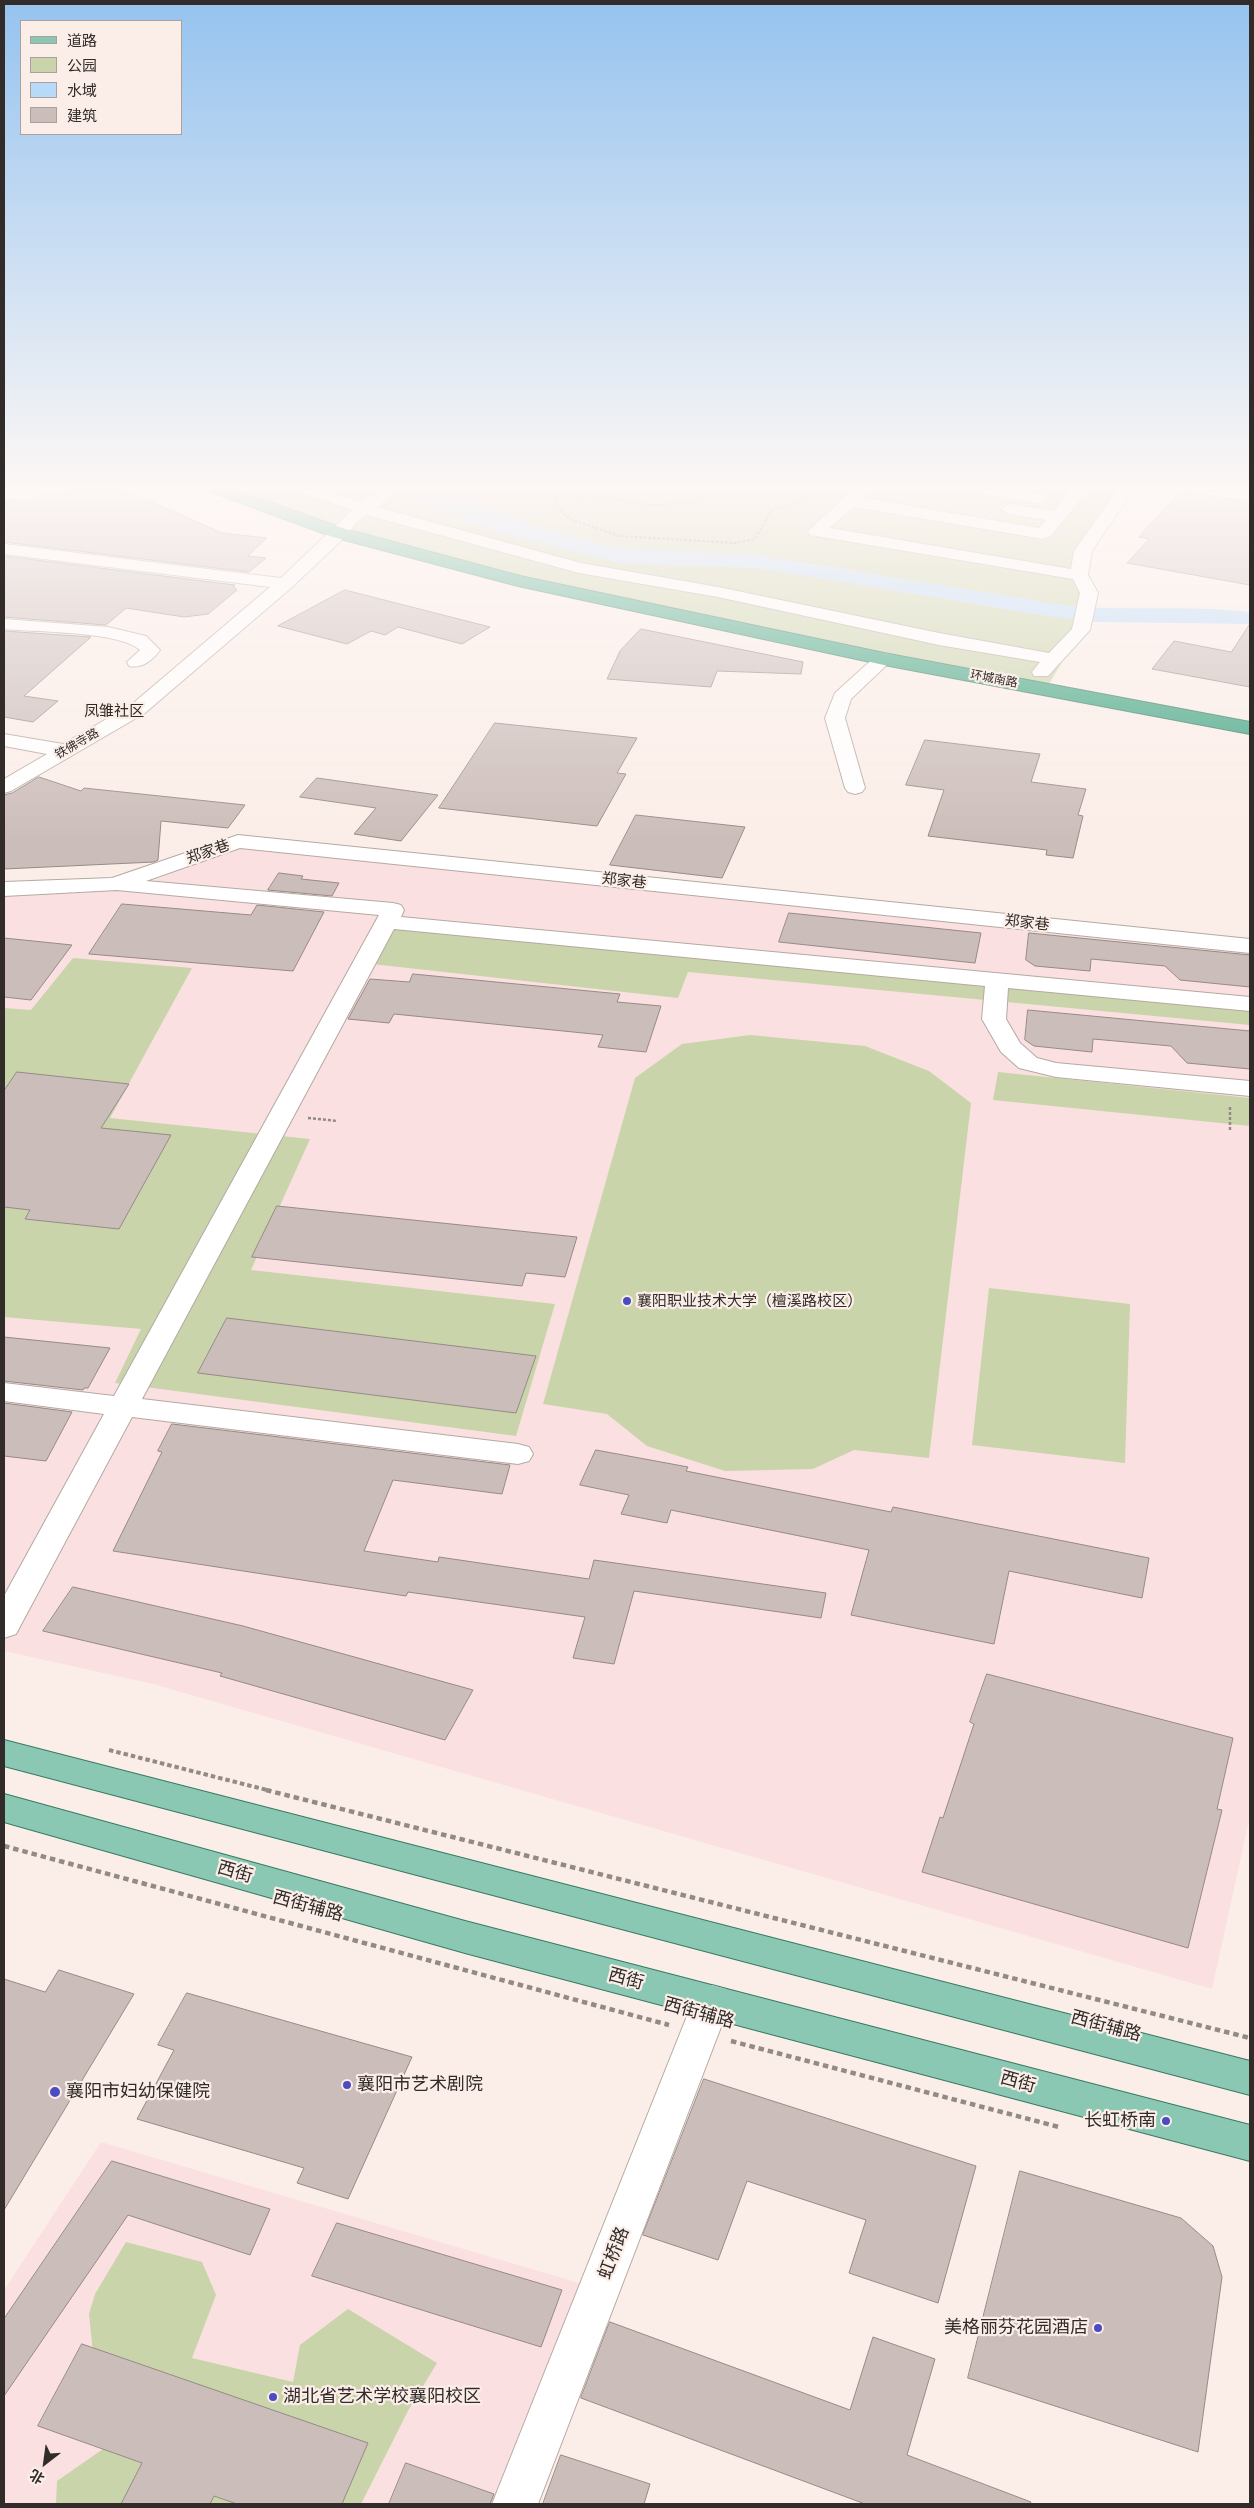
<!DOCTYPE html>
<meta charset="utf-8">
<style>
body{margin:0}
#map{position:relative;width:1254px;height:2508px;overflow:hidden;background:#fbeee8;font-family:"Alegreya Sans","Noto Sans SC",sans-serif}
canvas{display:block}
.frame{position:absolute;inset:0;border:5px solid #312c29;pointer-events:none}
.legend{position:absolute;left:20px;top:20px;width:162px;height:115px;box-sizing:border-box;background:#fbeee8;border:1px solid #aaa09c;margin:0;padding:6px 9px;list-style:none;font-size:15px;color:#312c29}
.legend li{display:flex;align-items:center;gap:10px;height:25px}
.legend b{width:25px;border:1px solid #aaa09c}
.north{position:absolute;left:20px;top:2438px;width:50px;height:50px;-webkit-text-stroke:4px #fbeee8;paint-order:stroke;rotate:210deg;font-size:14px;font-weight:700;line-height:20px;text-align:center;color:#312c29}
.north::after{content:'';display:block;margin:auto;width:18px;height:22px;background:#312c29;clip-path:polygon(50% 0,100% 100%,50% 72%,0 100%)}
</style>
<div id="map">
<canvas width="1254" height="2508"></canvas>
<div class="frame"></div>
<ul class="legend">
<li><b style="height:6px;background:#8bc8b4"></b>道路</li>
<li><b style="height:14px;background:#c9d4aa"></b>公园</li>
<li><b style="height:14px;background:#b8daf9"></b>水域</li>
<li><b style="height:14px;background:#cbbdba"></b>建筑</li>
</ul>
<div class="north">北</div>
</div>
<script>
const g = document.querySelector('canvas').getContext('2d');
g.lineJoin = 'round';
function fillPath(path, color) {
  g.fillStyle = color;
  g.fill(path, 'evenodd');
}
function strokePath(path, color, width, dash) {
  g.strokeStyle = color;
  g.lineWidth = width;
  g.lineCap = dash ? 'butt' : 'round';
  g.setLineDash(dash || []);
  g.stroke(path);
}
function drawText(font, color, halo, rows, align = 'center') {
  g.font = font + ' "Alegreya Sans","Noto Sans SC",sans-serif';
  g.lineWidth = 4.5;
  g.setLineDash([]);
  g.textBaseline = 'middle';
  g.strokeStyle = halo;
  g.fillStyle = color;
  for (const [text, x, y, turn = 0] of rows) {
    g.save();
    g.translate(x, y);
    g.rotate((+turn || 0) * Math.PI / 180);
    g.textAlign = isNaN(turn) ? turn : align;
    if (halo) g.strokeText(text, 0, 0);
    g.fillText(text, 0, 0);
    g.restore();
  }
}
const education = new Path2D(`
 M239,848L1250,950V1816L1212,1989L153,1684L4,1651V894L152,881Z
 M101,2142L586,2285L501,2504H4V2290Z`);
const green = new Path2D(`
 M217,489H1126L1083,551L1090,587L1081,630L1046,689L714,624L339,533Z
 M387,922L1250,1004V1025L688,972L678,998L363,963Z
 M73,958L192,968L110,1118L310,1139L251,1270L555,1304L516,1436L115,1383L141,1329L4,1317V1008L31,1010Z
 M750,1035L865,1046L929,1071L971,1103L929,1458L854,1450L813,1469L725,1471L647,1446L607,1414L543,1404L635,1078L682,1044Z
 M998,1072L1250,1098V1126L993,1100Z
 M989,1288L1130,1304L1125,1463L972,1445Z
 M126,2242L202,2262L216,2295L192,2358L293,2382L300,2345L348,2309L437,2363L409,2409L361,2504H56L57,2481L103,2449L89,2314L95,2294Z`);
const water = new Path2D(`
 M412,489H453L494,510L535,526L616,548L756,555L1071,606C1131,611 1191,605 1250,612V624L1096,622L1052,617L757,568L619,563L493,531L430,506L418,492Z`);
const building = new Path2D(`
 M72,489H123L222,533L267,538L248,556L266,558L249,572L4,542V499L29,501L44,494L51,495Z
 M1182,491L1250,502V585L1127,563L1149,539L1139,537Z
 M4,556L235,585L233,586L237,590L208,614L184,617L126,608L106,625L4,617Z
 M345,590L490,627L462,644L398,627L385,635L371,631L347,644L278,626Z
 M1250,624V687L1152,669L1174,641L1231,652Z
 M641,629L803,662L801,674L717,671L711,687L607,679L620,651Z
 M4,631L91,637L24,696L58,701L33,722L4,717Z
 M495,723L637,738L617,773L626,774L597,826L439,808Z
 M925,740L1040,754L1031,782L1086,789L1078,815L1083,816L1073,858L1046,855L1047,850L928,836L944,790L906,785Z
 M39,777L81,791L84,788L245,805L228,828L161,821L158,860L154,862L4,869V795L12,793Z
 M317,778L438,795L401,841L354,834L376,808L300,797Z
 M636,815L745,827L722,878L610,865Z
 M279,873L303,876L301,879L339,883L332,896L268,890Z
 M122,904L251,915L257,905L324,912L293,971L89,954Z
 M789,913L981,933L975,963L779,942Z
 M1029,933L1250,955V987L1180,980L1165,966L1091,959L1090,971L1035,966L1026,960Z
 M4,938L72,945L31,1000L4,997Z
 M413,974L620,994L617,1002L661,1006L646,1052L598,1047L603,1035L394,1014L389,1023L348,1019L370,979L409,982Z
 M1028,1010L1250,1031V1069L1187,1063L1171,1046L1093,1039L1092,1052L1034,1046L1025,1040Z
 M17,1072L129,1084L101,1128L171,1135L119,1229L25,1219L30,1210L4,1207V1091Z
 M277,1206L577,1237L565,1277L526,1273L522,1286L252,1257Z
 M227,1318L536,1356L516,1413L198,1373Z
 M4,1337L110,1348L88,1388H84L83,1390L4,1381Z
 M4,1403L72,1412L46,1461L4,1456Z
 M172,1424L510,1465L502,1494L393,1480L364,1551L438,1562L439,1557L589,1579L594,1560L826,1593L821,1618L634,1591L614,1664L573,1658L585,1617L408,1592L406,1596L113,1551L162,1452L158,1451Z
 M596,1450L688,1467L686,1471L891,1512L893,1507L1149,1558L1142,1598L1009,1571L994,1644L851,1615L869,1550L671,1510L667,1523L621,1514L629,1495L580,1485Z
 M73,1587L243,1626L473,1690L445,1740L220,1676L222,1673L43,1631Z
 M987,1674L1233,1738L1217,1809L1222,1810L1188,1948L922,1872L940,1817L943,1818L974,1724L970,1722Z
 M59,1970L134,1994L4,2210V1979L45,1992Z
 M187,1993L412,2057L348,2199L297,2183L304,2168L137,2119L174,2050L158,2045Z
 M704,2079L976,2166L938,2303L849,2273L866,2220L747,2181L718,2260L643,2235Z
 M112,2161L270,2209L250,2255L128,2215L4,2396V2319Z
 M1020,2171L1181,2218L1213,2246L1222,2277L1198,2452L968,2378Z
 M337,2223L562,2290L541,2347L312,2276Z
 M610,2322L850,2410L873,2337L935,2359L907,2455L1031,2502L1030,2504H865L581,2398Z
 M82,2344L368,2443L342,2504H237L214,2496L210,2504H121L142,2463L38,2426Z
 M561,2455L650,2484L644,2504H543Z
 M406,2463L494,2494L490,2504H389Z`);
const pathFar3 = new Path2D(`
 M556,489C575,501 595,497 616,499C624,500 632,503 639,504C665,507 696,504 718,489
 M560,492L554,505L570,519L619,536L735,543L755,539L771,511L826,493L825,489`);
const pathFar2 = new Path2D(`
 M1230,1107V1130
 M308,1118L337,1121`);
const pathFar1 = new Path2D(`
 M109,1750L271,1791`);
const path = new Path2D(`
 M266,1790L1250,2038
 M4,1846L669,2025
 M731,2041L1059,2127`);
const minor = new Path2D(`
 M298,489H322L362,503L381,489H400L377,507L581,563L718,587L939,633L1049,653L1072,629L1080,593L1073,579L816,536L810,535L808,531L854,489H872L863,498L1039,528L1046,520L1009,514L1001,509L1009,504L1054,511L1072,489H1089L1052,535L1043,539L854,507L829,528L1071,569L1074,551L1118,489H1134L1092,551L1088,575L1098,593L1090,630L1048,676H1034L1032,672L1040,662L939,645L718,597L579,573L367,515L356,523L345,537L291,588L145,713L11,791L4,793V779L47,754L4,746V734L63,744L131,705L270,587L4,554V544L281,578L352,510L300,492Z
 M974,489H1013L1045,495L1047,498L1039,503L982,494Z
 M4,619L108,627L146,636L160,650C153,660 142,669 129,666L127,662L140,650C120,631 34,632 4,629Z
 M884,653L891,655L893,659L851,699L845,718L865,788L862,792L855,794L848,792L845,788L825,718L835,693L877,655Z
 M238,835L1250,939V953L240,848L146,881L393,903L401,905L404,910L401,917L1250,997V1011L1008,988L1006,1019L1020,1043L1037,1058L1056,1063L1250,1081V1096L1056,1077L1019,1068L1001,1052L982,1019L985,986L394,929L142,1399L518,1444L529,1447L533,1454L529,1461L518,1464L132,1417L16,1634L4,1638V1596L104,1414L4,1401V1383L114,1396L379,915L117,890L4,896V882L112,878Z
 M712,1985L726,1989L731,2001L538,2504H492L693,2001L698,1989Z`);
const major = new Path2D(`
 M4,1740L1250,2061V2095L4,1766Z
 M4,1794L465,1921L1250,2125V2161L465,1953L4,1822Z`);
const highway = new Path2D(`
 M209,489H232L345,529L520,576L884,653L1250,722V734L884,665L518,586L333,537L211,492Z`);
const markers = [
 [627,1301,5,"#4c4bc2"],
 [347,2085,5,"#4c4bc2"],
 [55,2092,6,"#4c4bc2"],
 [1166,2121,5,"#4c4bc2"],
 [1098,2328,5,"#4c4bc2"],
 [273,2397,5,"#4c4bc2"]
];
const farStreetnames = [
 ["环城南路",994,679,11],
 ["铁佛寺路",77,744,-30]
];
const farQuarternames = [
 ["凤雏社区",114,711]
];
const streetNames = [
 ["郑家巷",208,852,-19],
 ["郑家巷",624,881,6],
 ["郑家巷",1027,923,6]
];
const poiNames = [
 ["襄阳职业技术大学（檀溪路校区）",637,1301]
];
const nearStreetnames = [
 ["西街",235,1872,16],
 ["西街辅路",308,1906,15],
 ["西街",626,1979,15],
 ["西街辅路",699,2013,15],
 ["西街辅路",1106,2026,15],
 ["西街",1018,2082,15],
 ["虹桥路",614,2253,-69]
];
const nearPoinames = [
 ["襄阳市艺术剧院",357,2085],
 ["襄阳市妇幼保健院",66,2092],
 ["长虹桥南",1156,2121,"right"],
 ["美格丽芬花园酒店",1088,2328,"right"],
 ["湖北省艺术学校襄阳校区",283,2397]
];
fillPath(education, '#fbe0e1');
fillPath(green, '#c9d4aa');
fillPath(water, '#b8daf9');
fillPath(building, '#cbbdba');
strokePath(building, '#978a87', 1);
strokePath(minor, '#b5a9a2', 2);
strokePath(major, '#397a63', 2);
strokePath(highway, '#397a63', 2);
strokePath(pathFar3, '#928a85', 2, [2.5, 2]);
strokePath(pathFar2, '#928a85', 2.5, [3, 2]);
strokePath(pathFar1, '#928a85', 4, [4.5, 3]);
strokePath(path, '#928a85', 4.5, [5.5, 4]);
fillPath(minor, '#fff');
fillPath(major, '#8bc8b4');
fillPath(highway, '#3da482');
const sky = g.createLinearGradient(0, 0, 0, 840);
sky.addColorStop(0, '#95c3ef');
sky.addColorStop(0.58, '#fdf7f5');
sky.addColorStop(1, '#fdf7f500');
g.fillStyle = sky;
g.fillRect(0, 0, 1254, 840);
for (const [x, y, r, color] of markers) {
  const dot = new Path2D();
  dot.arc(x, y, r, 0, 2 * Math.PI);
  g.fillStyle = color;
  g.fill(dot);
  strokePath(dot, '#fbeee8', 2);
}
drawText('12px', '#312c29', '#fbeee8', farStreetnames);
drawText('15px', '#312823', '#fbeee8', farQuarternames);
drawText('15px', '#312c29', '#fbeee8', streetNames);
drawText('15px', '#312c29', '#fbeee8', poiNames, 'left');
drawText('18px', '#312c29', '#fbeee8', nearStreetnames);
drawText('18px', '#312c29', '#fbeee8', nearPoinames, 'left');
</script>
